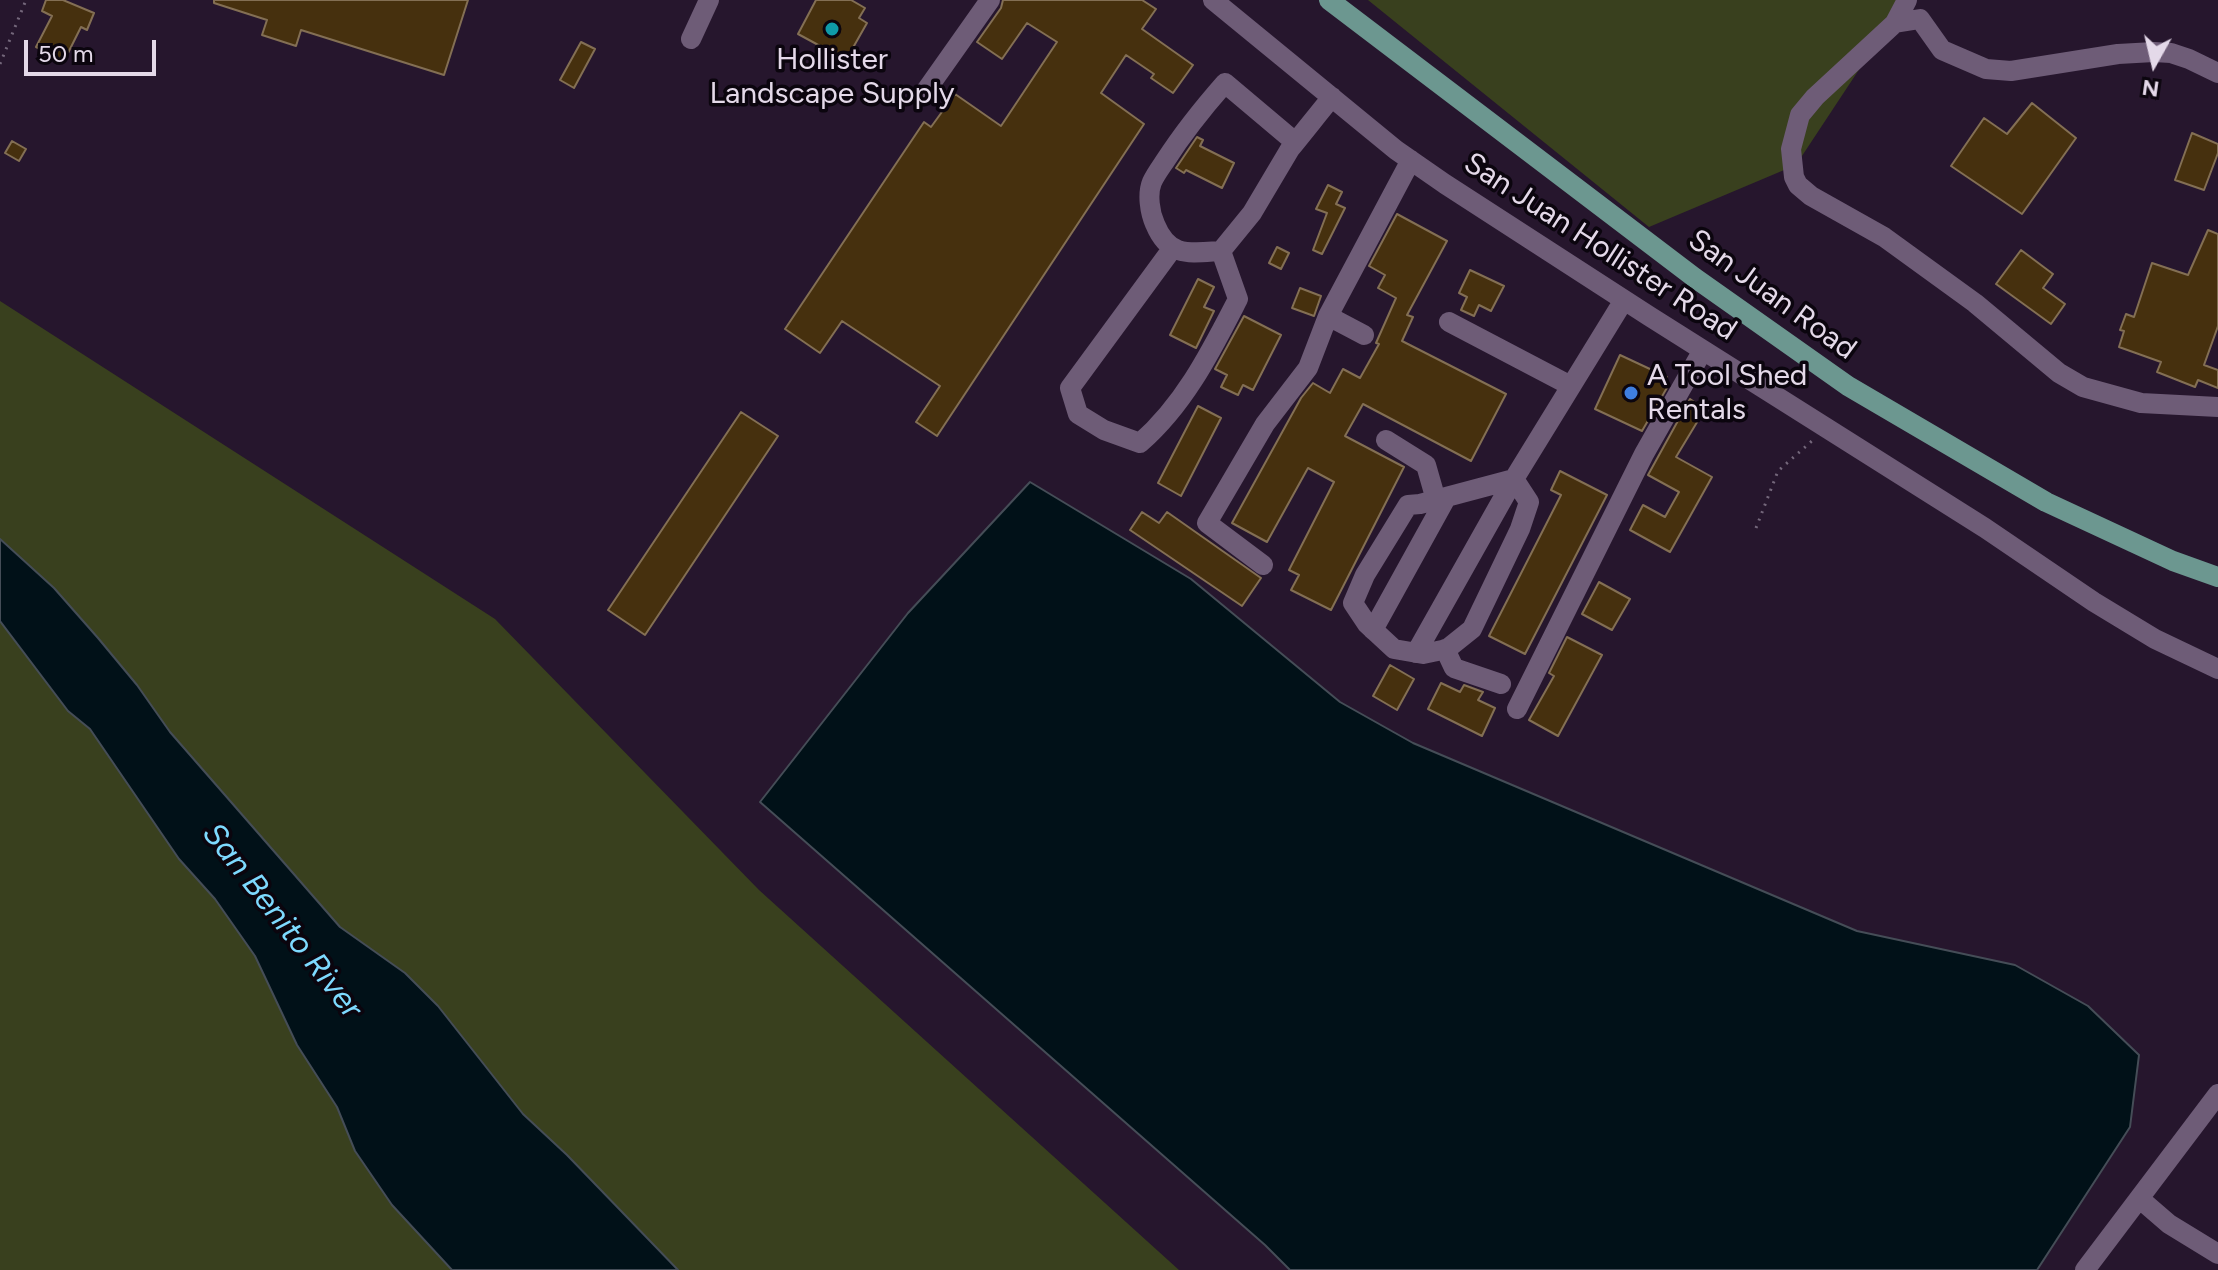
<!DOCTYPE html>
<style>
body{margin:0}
#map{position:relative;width:2218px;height:1270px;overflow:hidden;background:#26162d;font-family:Figtree,sans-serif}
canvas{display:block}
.north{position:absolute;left:2114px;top:24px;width:80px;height:80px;-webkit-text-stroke:6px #0b050e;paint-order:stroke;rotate:188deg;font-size:22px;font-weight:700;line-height:32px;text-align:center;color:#e4d9e9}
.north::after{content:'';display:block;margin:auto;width:28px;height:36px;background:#e4d9e9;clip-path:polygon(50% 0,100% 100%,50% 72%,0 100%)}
.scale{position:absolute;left:24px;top:40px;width:132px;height:36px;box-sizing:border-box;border:4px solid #e4d9e9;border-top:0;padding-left:10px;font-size:24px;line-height:28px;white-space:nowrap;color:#e4d9e9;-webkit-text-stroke:6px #0b050e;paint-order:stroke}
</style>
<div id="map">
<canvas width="2218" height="1270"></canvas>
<div class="north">N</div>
<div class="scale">50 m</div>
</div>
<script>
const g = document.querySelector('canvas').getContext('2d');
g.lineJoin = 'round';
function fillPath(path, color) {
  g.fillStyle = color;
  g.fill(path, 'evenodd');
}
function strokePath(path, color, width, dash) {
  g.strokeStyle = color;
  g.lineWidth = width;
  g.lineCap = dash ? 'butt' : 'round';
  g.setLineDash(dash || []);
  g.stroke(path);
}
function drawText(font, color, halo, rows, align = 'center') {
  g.font = font + ' Figtree,sans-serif';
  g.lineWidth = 7;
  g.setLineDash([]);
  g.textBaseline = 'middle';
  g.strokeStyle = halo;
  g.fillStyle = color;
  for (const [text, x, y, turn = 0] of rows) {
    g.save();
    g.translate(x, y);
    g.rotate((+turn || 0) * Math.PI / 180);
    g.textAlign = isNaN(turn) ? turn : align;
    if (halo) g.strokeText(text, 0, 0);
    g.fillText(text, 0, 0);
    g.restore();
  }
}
const green = new Path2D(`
 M1368,0H1905L1796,165L1649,227Z
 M0,301L495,619L759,890L1179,1270H0Z`);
const water = new Path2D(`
 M1030,482L1191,579L1340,702L1413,743L1857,931L2015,965L2088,1006L2139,1055L2130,1127L2037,1270H1290L1265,1245L760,802L908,613Z
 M0,539L54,588L98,638L137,685L170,732L340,927L405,973L438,1006L523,1114L567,1155L678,1270H452L392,1205L355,1151L337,1107L297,1045L255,956L215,899L179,859L90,729L68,711L0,621Z`);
const building = new Path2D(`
 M46,0H63L94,13L87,30L81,27L64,61L36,47L52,16L42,11Z
 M214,0H468L444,75L301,30L296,46L262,35L267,20L214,3Z
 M816,0H851L865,8L859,18L867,23L846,60L798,34Z
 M1003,0H1142L1156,9L1142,29L1193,65L1173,93L1151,78L1154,74L1126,55L1101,93L1144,124L937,436L916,422L940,386L842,321L820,353L785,329L924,122L931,127L955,94L1001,126L1057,42L1027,23L1002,59L977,42L1001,8Z
 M581,42L595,49L574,88L560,80Z
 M2032,103L2076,138L2022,214L1951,166L1984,118L2007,134Z
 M2192,133L2218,144V153L2204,190L2175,180Z
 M1197,137L1203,140L1200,146L1234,163L1222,188L1186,170L1184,173L1176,168Z
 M12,141L26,149L19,161L5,153Z
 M1328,185L1342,192L1336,204L1345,208L1322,254L1313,250L1327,213L1316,209Z
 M1397,214L1447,241L1407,315L1413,317L1402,341L1506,394L1471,461L1363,404L1345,436L1404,467L1331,610L1291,590L1299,575L1289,570L1334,482L1308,468L1267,542L1232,523L1301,398L1313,383L1330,393L1343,369L1360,378L1379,344L1376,343L1396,298L1378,288L1385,275L1369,266Z
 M2208,230L2218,234V326L2204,365L2218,370V388L2198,380L2195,387L2157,372L2161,362L2119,347L2124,331L2120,330L2126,314L2134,317L2152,263L2188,275Z
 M1277,247L1289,253L1281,269L1269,263Z
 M2021,250L2053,274L2043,288L2065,304L2051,324L1996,284Z
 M1470,270L1504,286L1491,311L1479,305L1474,316L1461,310L1467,297L1459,293Z
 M1198,279L1214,287L1204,307L1214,311L1196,348L1170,335Z
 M1300,288L1321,296L1314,316L1292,308Z
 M1244,316L1281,335L1253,390L1243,385L1238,395L1221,387L1227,375L1215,369Z
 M1620,355L1667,377L1664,384L1668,386L1642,431L1595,409Z
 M1690,399L1705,409L1676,457L1712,477L1670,552L1630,530L1643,505L1665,517L1679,492L1648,475Z
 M1198,406L1221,418L1181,496L1158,483Z
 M741,412L778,436L645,635L608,610Z
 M1560,471L1607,495L1525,654L1489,636L1561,495L1551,490Z
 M1142,512L1159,523L1167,512L1261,578L1242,606L1130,530Z
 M1599,582L1630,599L1612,630L1582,614Z
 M1567,637L1602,655L1558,736L1529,720L1554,676L1549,673Z
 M1390,665L1414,679L1397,710L1373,696Z
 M1441,683L1460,692L1464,685L1483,692L1478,700L1495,708L1482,736L1428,709Z`);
const path = new Path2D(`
 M0,64L26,0
 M1756,528L1778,471L1813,440`);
const minor = new Path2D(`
 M1213,0L1396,150L1445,184L1649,316L1985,528L2094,602L2155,639L2218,669
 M1907,0L1895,23L1815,97L1800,115L1791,149L1794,177L1798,185L1811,196L1884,237L1975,303L2059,373L2083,387L2141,403L2218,407
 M1895,23L1920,19L1942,50L1986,69L2011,71L2118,54L2154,52L2171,53L2189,59L2218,73
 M691,39L709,0
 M925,92L990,0
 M1295,142L1225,83C1203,108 1183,133 1165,161C1161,167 1155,175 1152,182C1147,194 1150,213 1155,224C1169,258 1189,253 1221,251L1252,213L1290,149C1304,132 1318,114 1332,97
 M1172,249L1070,388L1078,414L1104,430L1140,443C1185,404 1211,351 1238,299L1221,251
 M1449,322L1571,386
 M1364,335L1328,316L1411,160
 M1386,440L1426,465L1436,500
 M1514,479L1529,502L1520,529L1472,629L1447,649L1423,654L1394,649L1367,624L1353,603L1365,575L1408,505L1420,504Z
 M1263,565L1207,523L1265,424L1308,368L1328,316
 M1373,630L1446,498
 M1445,649L1454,668L1501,684
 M1416,653L1514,479L1624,300
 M1517,709L1644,454L1703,350
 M2140,1199L2169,1224L2218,1254
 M2085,1270L2218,1094`);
const major = new Path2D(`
 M1329,0L1695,278L1848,386L2046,502L2173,561L2218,577`);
const markers = [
 [832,29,8,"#0f9aa8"],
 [1631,393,8,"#3f7fe0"]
];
const poiNames = [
 ["Hollister",832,60],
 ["Landscape Supply",832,94],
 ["A Tool Shed",1647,376,"left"],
 ["Rentals",1647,410,"left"]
];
const streetNames = [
 ["San Juan Hollister Road",1600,247,33],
 ["San Juan Road",1772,295,36]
];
const waterNames = [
 ["San Benito River",282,921,52]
];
fillPath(green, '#39401e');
fillPath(water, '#011118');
strokePath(water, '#454d57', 2);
fillPath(building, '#46300e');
strokePath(building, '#836f54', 2);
strokePath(path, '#74677b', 3, [2, 6]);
strokePath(minor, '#6e5c77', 20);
strokePath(major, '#6c9790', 20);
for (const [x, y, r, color] of markers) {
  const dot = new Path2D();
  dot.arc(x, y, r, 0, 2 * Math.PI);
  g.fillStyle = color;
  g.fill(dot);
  strokePath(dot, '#0b050e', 3);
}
drawText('30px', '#e4d9e9', '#0b050e', poiNames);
drawText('30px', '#e4d9e9', '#0b050e', streetNames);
drawText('italic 32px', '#7dd9fe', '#0b050e', waterNames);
</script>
